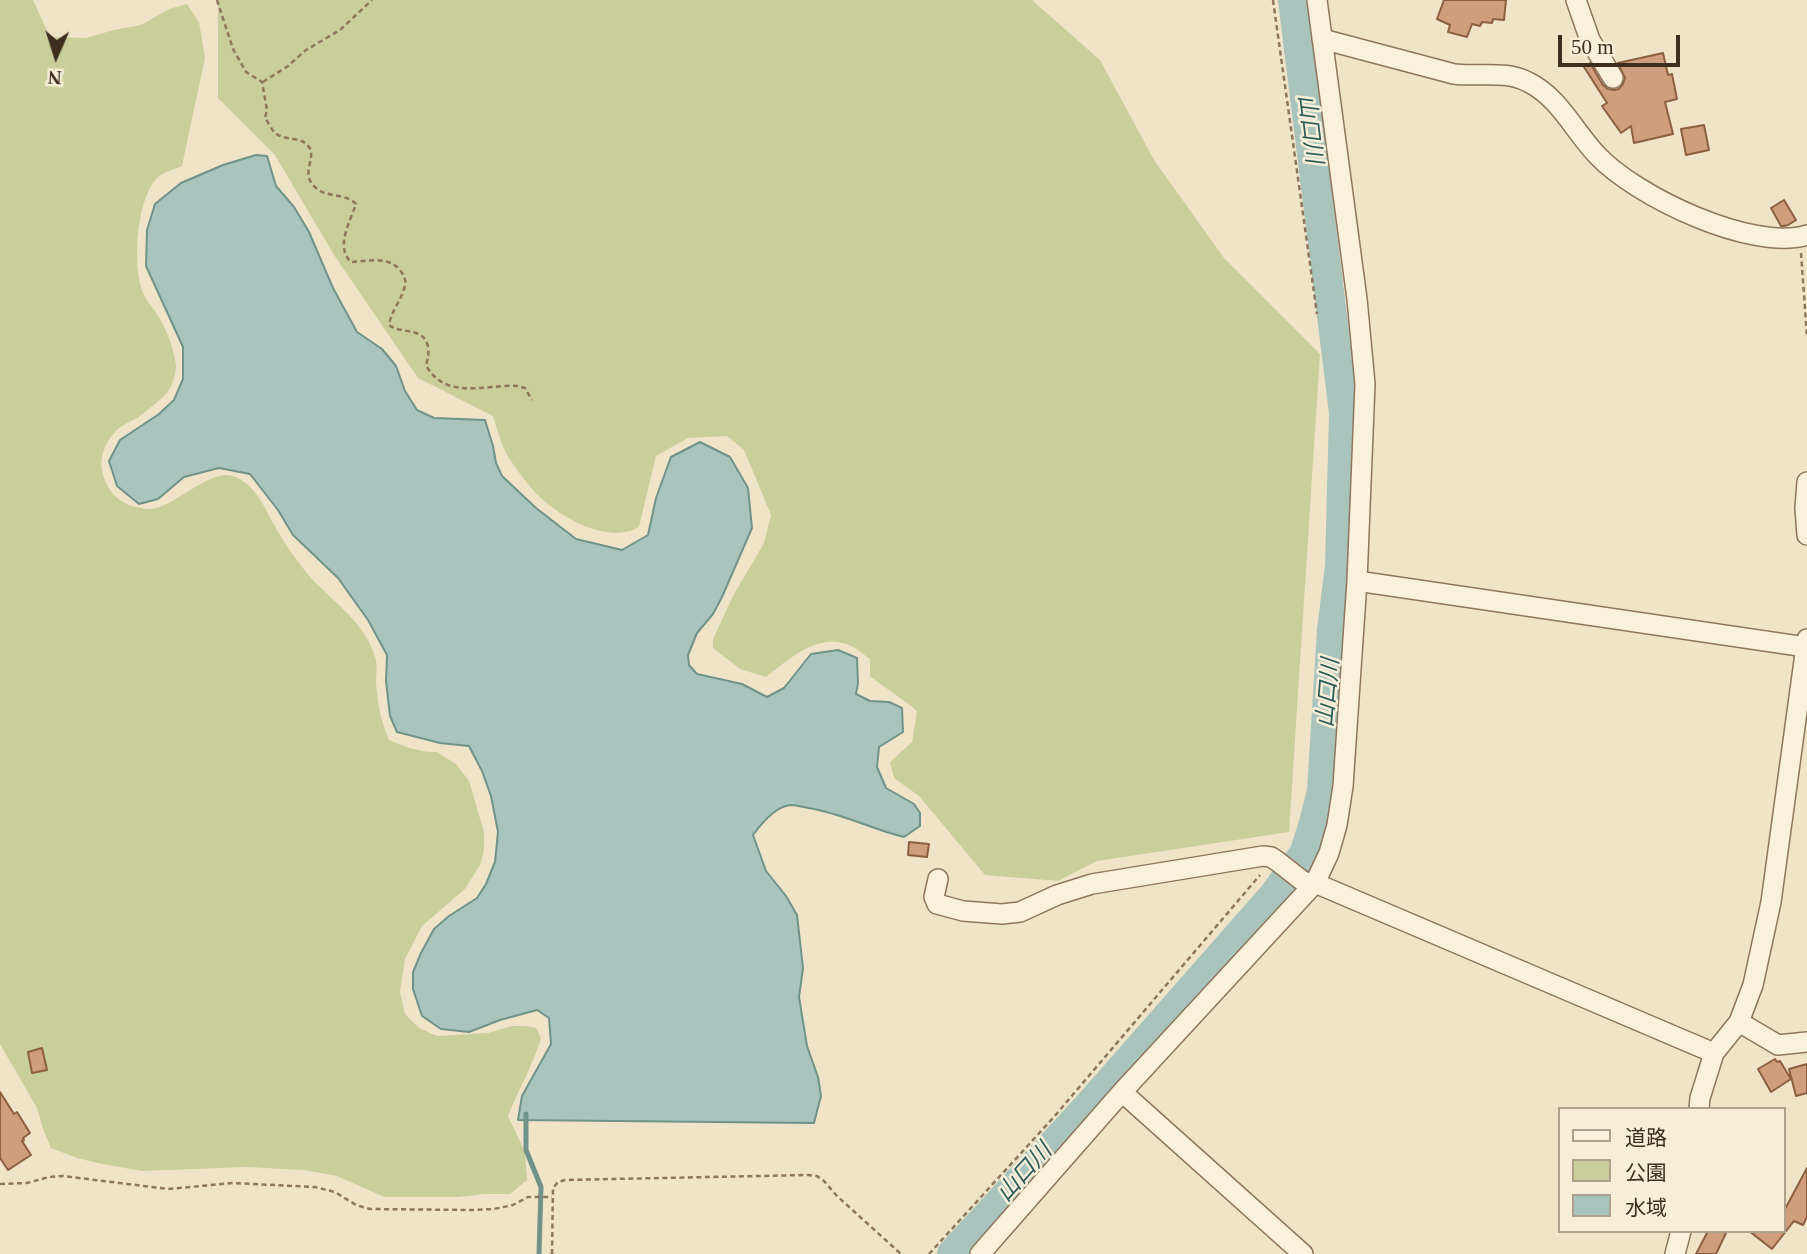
<!DOCTYPE html>
<meta charset="utf-8">
<style>
body{margin:0}
#map{position:relative;width:1807px;height:1254px;overflow:hidden;background:#f0e4c8;font-family:"Times New Roman","Noto Sans JP",serif}
canvas{display:block}
.legend{position:absolute;left:1558px;top:1107px;width:228px;height:126px;box-sizing:border-box;background:#f7eed8;border:2px solid #ada18e;margin:0;padding:9px 12px;list-style:none;font-size:21px;color:#3d2e20}
.legend li{display:flex;align-items:center;gap:14px;height:35px}
.legend b{width:35px;border:2px solid #ada18e}
.north{position:absolute;left:21px;top:21px;width:70px;height:70px;-webkit-text-stroke:5px #f7eed8;paint-order:stroke;rotate:183deg;font-size:19px;font-weight:700;line-height:28px;text-align:center;color:#3d2e20}
.north::after{content:'';display:block;margin:auto;width:24px;height:32px;background:#3d2e20;clip-path:polygon(50% 0,100% 100%,50% 72%,0 100%)}
.scale{position:absolute;left:1558px;top:35px;width:122px;height:32px;box-sizing:border-box;border:4px solid #3d2e20;border-top:0;padding-left:9px;font-size:21px;line-height:24px;white-space:nowrap;color:#3d2e20;-webkit-text-stroke:5px #f7eed8;paint-order:stroke}
</style>
<div id="map">
<canvas width="1807" height="1254"></canvas>
<ul class="legend">
<li><b style="height:9px;background:#faf1dc"></b>道路</li>
<li><b style="height:19px;background:#c9cf9b"></b>公園</li>
<li><b style="height:19px;background:#a9c4bc"></b>水域</li>
</ul>
<div class="north">N</div>
<div class="scale">50 m</div>
</div>
<script>
const g = document.querySelector('canvas').getContext('2d');
g.lineJoin = 'round';
function fillPath(path, color) {
  g.fillStyle = color;
  g.fill(path, 'evenodd');
}
function strokePath(path, color, width, dash) {
  g.strokeStyle = color;
  g.lineWidth = width;
  g.lineCap = dash ? 'butt' : 'round';
  g.setLineDash(dash || []);
  g.stroke(path);
}
function drawText(font, color, halo, rows, align = 'center') {
  g.font = font + ' "Times New Roman","Noto Sans JP",serif';
  g.lineWidth = 5;
  g.setLineDash([]);
  g.textBaseline = 'middle';
  g.strokeStyle = halo;
  g.fillStyle = color;
  for (const [text, x, y, turn = 0] of rows) {
    g.save();
    g.translate(x, y);
    g.rotate((+turn || 0) * Math.PI / 180);
    g.textAlign = isNaN(turn) ? turn : align;
    if (halo) g.strokeText(text, 0, 0);
    g.fillText(text, 0, 0);
    g.restore();
  }
}
const green = new Path2D(`
 M0,0H33L50,37L86,38L114,30L141,25L169,9L187,4L199,22L205,58L182,166C175,169 164,172 158,177C136,198 132,266 143,293C146,300 151,305 155,311C166,327 173,346 176,365C176,372 173,385 169,390C165,397 144,413 137,418C130,422 120,426 115,432C99,449 97,470 110,490C115,498 126,505 135,507C140,507 146,510 151,509C174,507 211,468 233,476C256,484 265,509 276,528C286,546 305,573 320,587C342,609 366,626 375,657C378,665 376,675 376,683C378,705 380,719 389,740C404,746 420,753 437,752L456,764L469,781L484,832V851L480,865L465,889L422,926L405,959L400,992L405,1014L419,1028L437,1036L488,1033L512,1026H526L536,1028L541,1038C533,1066 518,1090 508,1116L525,1152L527,1180L510,1194H484L459,1197H384L337,1176L304,1170L246,1167L142,1171L102,1164L77,1158L51,1148L43,1129L37,1108L0,1044Z
 M218,0H1032L1100,60L1154,160L1224,258L1320,354L1289,832L1097,861L1058,881L985,875L919,796L894,778L890,762L912,742L917,711C902,698 886,689 870,676V659C864,655 858,649 851,646C819,631 789,659 766,677L740,669L713,648V639L734,594L764,543L771,515L744,450L727,436L688,438L656,456L639,527C610,545 562,518 541,498C530,488 519,473 511,461C501,447 498,431 493,416L418,378L334,255L275,155L218,98Z`);
const water = new Path2D(`
 M256,155L267,156L276,186L294,207L309,232L333,288L357,332L382,349L396,366L405,391L417,410L434,418L485,420L493,446L496,463L502,476L536,508L576,539L622,550L648,535L656,498L671,457L700,442L730,457L748,488L752,528L722,597L713,614L697,633L688,655L689,665L697,674L742,684L767,697L784,688L811,654L838,650L857,658L858,683L856,694L870,701L889,702L902,708L903,732L879,747L877,767L886,788L914,804L920,813V826L904,837C871,829 841,813 808,808C803,807 796,805 791,805C776,806 761,824 753,835L766,871L786,896L797,915L803,968L799,997L807,1046L818,1077L821,1096L814,1123L518,1120L522,1096L551,1044L549,1018L537,1010L500,1020L469,1032L441,1029L422,1016L413,989V972L421,953L434,929L449,916L477,898L486,884L495,862L498,832L491,796L482,771L469,746L440,743L397,732L390,716L386,681L387,655L368,620L338,578L293,535L278,510L250,474L219,468L184,477L158,499L139,504L117,486L109,461L120,440L159,414L174,400L183,379V347L146,266L147,230L155,204L181,183L223,165Z`);
const stream = new Path2D(`
 M526,1114V1150L541,1187L539,1254`);
const river = new Path2D(`
 M952,1254L1091,1103L1273,896L1304,854L1314,823L1322,791L1332,630L1340,566L1344,413L1293,0`);
const building = new Path2D(`
 M1444,0H1506L1504,20L1493,19L1492,23L1482,22L1480,26L1472,24L1467,37L1448,32L1450,25L1437,19Z
 M1663,53L1668,75L1672,74L1677,99L1665,102L1673,134L1634,143L1631,126L1621,133L1602,106L1607,103L1584,67L1590,63L1603,85L1608,89L1614,90L1619,89L1623,84L1625,78L1618,63Z
 M1704,125L1709,150L1686,155L1681,129Z
 M1784,200L1796,220L1788,225L1784,226H1781L1771,208Z
 M909,842L929,844L927,857L908,855Z
 M42,1048L47,1070L32,1073L28,1052Z
 M1775,1059L1777,1062L1780,1061L1791,1079L1771,1092L1758,1069Z
 M1807,1064V1093L1796,1096L1789,1069Z
 M0,1092L14,1114L17,1112L30,1133L23,1138L24,1140L22,1141L31,1155L8,1170L0,1158Z
 M1807,1168V1217L1803,1225L1794,1221L1772,1249L1749,1231H1784V1211Z
 M1708,1231H1727L1716,1254H1696Z`);
const path = new Path2D(`
 M217,0L233,49L246,72L262,82L267,110L265,118C268,122 271,128 274,132C284,142 301,135 309,147C317,159 299,174 316,188C327,198 346,193 356,204C350,222 335,247 351,262C369,261 391,255 402,273C406,279 406,283 404,289C400,302 391,312 389,325C402,335 424,326 428,347C429,354 428,358 426,365C445,401 486,384 518,386L525,388L532,400
 M1273,0L1317,314
 M263,82L288,66L306,50L340,30L372,0
 M1801,253L1807,337
 M0,1184L27,1183L49,1177L63,1176L168,1189L233,1183L315,1187L335,1192L356,1205L370,1209L472,1210L494,1209L513,1205L528,1197H552
 M552,1254L553,1188L558,1182L565,1180L808,1175L817,1176L824,1181L837,1196L901,1254
 M929,1254L1053,1118L1260,875`);
const minor = new Path2D(`
 M1576,0L1590,40L1613,78
 M1322,39L1454,74C1478,77 1505,70 1528,82C1559,97 1574,131 1597,155C1635,196 1752,252 1807,235
 M1807,482L1805,508L1807,535
 M1357,581L1806,647
 M938,879L934,897L937,904L963,911L1002,914L1020,912L1057,895L1092,884L1263,856L1271,857L1277,861L1304,882L1315,883L1714,1053
 M1739,1022L1778,1045L1807,1042
 M1122,1092L1303,1254
 M1699,1109L1700,1098L1714,1053L1739,1022L1753,985L1771,902L1807,639
 M980,1254L1122,1092L1315,883L1329,853L1337,825L1343,786L1357,581L1365,384L1357,299L1317,0
 M1675,1254L1681,1231`);
const waterNames = [
 ["山口川",1309,129,83],
 ["山口川",1329,693,-85],
 ["山口川",1025,1173,-48]
];
fillPath(green, '#c9cf9b');
fillPath(water, '#a9c4bc');
strokePath(water, '#6f938a', 2);
strokePath(stream, '#6f938a', 5);
strokePath(river, '#a9c4bc', 30);
fillPath(building, '#cf9f7d');
strokePath(building, '#8d5f41', 2);
strokePath(minor, '#8d765c', 22);
strokePath(path, '#8d765c', 2.5, [5, 3.5]);
strokePath(minor, '#faf1dc', 19);
drawText('italic 23px', '#2f5d5a', '#f7eed8', waterNames);
</script>
